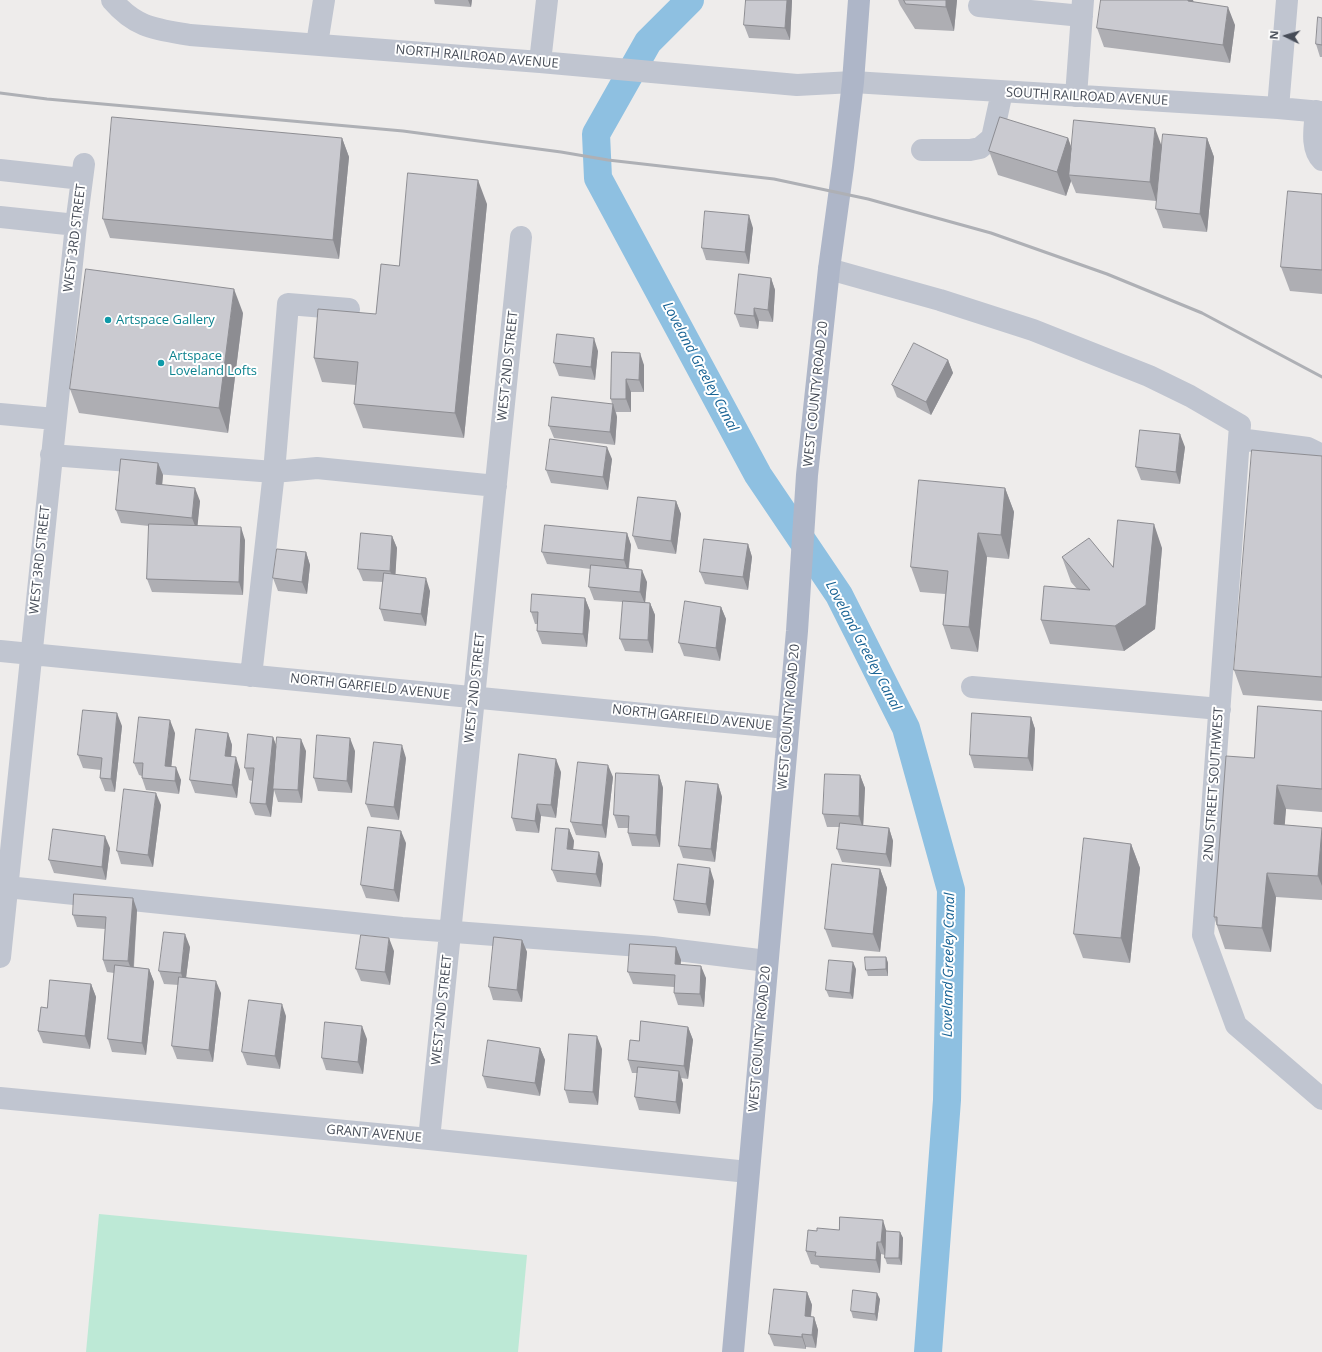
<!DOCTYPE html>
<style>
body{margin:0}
#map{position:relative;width:1322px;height:1352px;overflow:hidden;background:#eeeceb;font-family:"Open Sans",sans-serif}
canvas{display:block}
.north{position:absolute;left:1266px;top:16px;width:40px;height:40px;-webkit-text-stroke:3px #fff;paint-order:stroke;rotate:275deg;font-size:11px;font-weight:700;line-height:16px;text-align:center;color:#464c57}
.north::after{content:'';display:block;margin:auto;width:14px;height:18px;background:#464c57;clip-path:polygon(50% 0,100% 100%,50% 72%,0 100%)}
</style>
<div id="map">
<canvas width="1322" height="1352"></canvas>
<div class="north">N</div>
</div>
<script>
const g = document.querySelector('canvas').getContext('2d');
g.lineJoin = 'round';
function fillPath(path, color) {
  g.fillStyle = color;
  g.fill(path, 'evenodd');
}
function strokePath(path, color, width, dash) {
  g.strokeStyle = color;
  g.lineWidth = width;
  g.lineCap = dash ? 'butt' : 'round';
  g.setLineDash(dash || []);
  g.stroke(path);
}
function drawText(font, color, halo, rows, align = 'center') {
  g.font = font + ' "Open Sans",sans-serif';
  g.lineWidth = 4;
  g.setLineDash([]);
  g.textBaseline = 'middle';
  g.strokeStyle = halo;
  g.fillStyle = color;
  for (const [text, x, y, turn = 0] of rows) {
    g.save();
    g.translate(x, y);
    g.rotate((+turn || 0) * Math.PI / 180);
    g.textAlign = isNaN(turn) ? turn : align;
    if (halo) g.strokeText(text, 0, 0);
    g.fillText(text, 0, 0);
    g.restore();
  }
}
const green = new Path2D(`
 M99,1214L527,1255L518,1352H86Z`);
const canal = new Path2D(`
 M690,0L648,42L596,134L598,178L758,475L839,595L906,728L951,890L947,1100L928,1352`);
const minor = new Path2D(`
 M112,0C136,28 155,29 190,35L540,62L797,85L853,82L1278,108L1322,112
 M979,6L1082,16
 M317,44L324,0
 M540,62L547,0
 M1076,96L1083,0
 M1278,108L1287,0
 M1316,111C1315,126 1310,148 1322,160
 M922,150H970L980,148L992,138L1002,92
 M0,170L82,179
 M0,217L76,225
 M829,269L940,300L1033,330L1149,376L1190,396L1240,425L1203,935L1236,1025L1322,1099
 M0,414L55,419
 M1239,439L1308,448L1322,455
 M51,455L274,472L288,304L349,309
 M0,651L787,728
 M251,676L274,472L317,468L496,486
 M972,687L1220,709
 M7,887L402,928L653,947L767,961
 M0,957L76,225L84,164
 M0,1098L429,1139L748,1172
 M429,1139L521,237`);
const major = new Path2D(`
 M733,1352L797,631L807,475L829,269L843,167L853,82L859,0`);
const rail = new Path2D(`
 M0,93L47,99L403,131L561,152L608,160L774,179L868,199L991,233L1107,274L1202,313L1322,377`);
const wall = new Path2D(`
 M434,0H472L471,7L435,4Z
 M898,0H957L954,31L915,29L900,5Z
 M1193,0V2L1235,25L1230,63L1104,47L1097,28Z
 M792,1L790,40L749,38L744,25Z
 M1322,18V57H1320L1316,44Z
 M342,138L349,157L339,259L110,238L103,219Z
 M1068,138L1071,148L1162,147L1156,201L1076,193L1071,181L1066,196L998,175L989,151Z
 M1207,138L1214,157L1207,232L1163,228L1156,209Z
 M1322,194V294L1290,291L1281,267Z
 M487,204L464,438L363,428L354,404L356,385L322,382L314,358L376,314L399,266Z
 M753,228L749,264L706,260L702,248Z
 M771,278L775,290L773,322L759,321L758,329L740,327L735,314Z
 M243,313L228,433L79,413L70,389Z
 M598,351L595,380L559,376L554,363Z
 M612,352L644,365V392H631V412H616L617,417L615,445L554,438L549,426L612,404L611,399Z
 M948,360L953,373L931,415L897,397L892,385Z
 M1185,447L1180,484L1141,480L1136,467Z
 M1322,456V701L1243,695L1234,670Z
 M612,459L608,490L551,483L546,470Z
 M158,463L163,475L162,485L200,501L197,526L245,540L243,595L152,592L147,579L149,526L121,523L116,510Z
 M1005,488L1014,512L1009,559L987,557L978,652L951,649L943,625L945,594L920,592L911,567Z
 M676,501L681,514L676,554L638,549L633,536Z
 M627,533L631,545L629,568L647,582L645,602L650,603L655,615L653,653L625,651L620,639L623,602L594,600L589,587L591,569L547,564L542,552Z
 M392,536L397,548L395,575L430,591L426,626L384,621L380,609L383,582L363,581L358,569Z
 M748,544L752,557L748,590L705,584L700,572Z
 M1162,548L1155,629L1124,651L1050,644L1041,620L1077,589L1071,582L1062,557L1113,567Z
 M306,552L310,565L307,594L278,591L273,578Z
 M585,598L590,611L587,647L542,644L537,631L538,624H535L531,612Z
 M721,607L726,619L720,661L684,656L679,643Z
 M1322,711V812L1286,809L1284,825L1322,828V900L1276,897L1271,952L1225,949L1214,917L1254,758Z
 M1031,717L1035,729L1033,771L974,768L970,755Z
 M122,726L115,792L105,791L100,778L101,770L83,768L78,755Z
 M175,733L171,767L181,780L179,794L146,790L142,778V776L139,775L134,763Z
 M228,733L232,745L231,757L240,770L237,798L195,793L190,780Z
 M273,737L276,746L306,751L302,803L278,802L274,790L271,817L255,815L250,803L252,781L249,780L245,768Z
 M355,751L352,793L318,791L314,778Z
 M406,758L399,820L371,817L366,804Z
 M561,772L556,818L541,816L539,833L516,831L512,818Z
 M659,775L663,788L660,847L632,846L628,833V828H618L614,815Z
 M860,775L865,788L863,826L889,828L893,841L891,867L842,862L837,849L840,827H827L823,814Z
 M613,777L606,838L576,835L571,822Z
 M718,784L722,797L715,862L683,858L679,846Z
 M161,805L153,867L121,864L117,851Z
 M569,829L574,841L573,849L603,864L601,887L557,882L552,870Z
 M406,843L399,902L366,898L361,885Z
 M1131,844L1140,868L1130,963L1083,958L1074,934Z
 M110,848L106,880L54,873L49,860Z
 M880,869L887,888L880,952L832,947L825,929Z
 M714,881L710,916L678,913L674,900Z
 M137,910L134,967L149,969L154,982L146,1055L112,1052L108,1039L114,973L107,972L103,960L105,929L77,927L73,915Z
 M522,940L527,952L522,1002L493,1000L489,987Z
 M190,947L186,977L221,993L213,1062L177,1059L172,1046L179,985L164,984L159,971Z
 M676,947L681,960L680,964L706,978L704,1007L678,1005L674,993V987L633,984L628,972Z
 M394,951L390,985L361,981L356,969Z
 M886,957L888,963V976H868L866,970Z
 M856,969L853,999L829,997L826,990Z
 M91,984L96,997L90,1049L43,1043L38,1031L47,1008Z
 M286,1016L280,1069L247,1065L242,1052Z
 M688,1027L693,1040L688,1079L681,1078L683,1084L680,1114L639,1110L635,1097L638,1073H632L628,1060L639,1041Z
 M367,1039L363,1074L326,1070L322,1058Z
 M540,1048L545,1060L540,1096L487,1088L483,1076Z
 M602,1049L598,1105L569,1103L565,1090Z
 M839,1230L900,1232L903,1238L902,1265L887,1264L885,1258V1255L881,1254L880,1273L820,1268L818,1265L811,1264L806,1251L817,1231Z
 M807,1292L812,1305L811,1317H814L818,1330L816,1348L806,1347V1349L774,1346L769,1334Z
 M880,1299L877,1321L853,1318L851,1311Z`);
const shadedWall = new Path2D(`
 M468,0H472L471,7Z
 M787,0H792V1L790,40L785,28Z
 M946,0H957L954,31L946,7Z
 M1188,0H1193L1196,9L1188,1Z
 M1228,7L1235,25L1230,63L1223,45Z
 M1155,128L1162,147L1156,201L1150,182Z
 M342,138L349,157L339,259L333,240Z
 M1068,138L1077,163L1069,175L1071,181L1066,196L1057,172Z
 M1207,138L1214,157L1207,232L1200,214Z
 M478,180L487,204L464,438L455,413Z
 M749,215L753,228L749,264L745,252Z
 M771,278L775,290L773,322L768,310Z
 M234,289L243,313L228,433L219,408Z
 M754,308L759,321L758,329L754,316Z
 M594,338L598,351L595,380L591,367Z
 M640,353L644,365V392L639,380Z
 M948,360L953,373L931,415L926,402Z
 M626,379L631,392V412L626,399Z
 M613,404L617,417L615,445L610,432Z
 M1180,434L1185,447L1180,484L1176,472Z
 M607,447L612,459L608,490L603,477Z
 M158,463L163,475L161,497L156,484Z
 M195,488L200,501L197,531L192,518Z
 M1005,488L1014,512L1009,559L1001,535Z
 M676,501L681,514L676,554L671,541Z
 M1154,524L1162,548L1155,629L1124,651L1115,626Z
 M241,527L245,540L243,595L239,582Z
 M627,533L631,545L628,572L624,560Z
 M978,533L987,557L978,652L969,627Z
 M392,536L397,548L395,583L390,571Z
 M748,544L752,557L748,590L743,577Z
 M306,552L310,565L307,594L302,582Z
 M642,570L647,582L645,604L640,592Z
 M426,578L430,591L426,626L421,614Z
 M585,598L590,611L587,647L583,634Z
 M650,603L655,615L653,653L648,640Z
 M721,607L726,619L720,661L716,648Z
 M117,713L122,726L115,792L111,779Z
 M1031,717L1035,729L1033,771L1028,758Z
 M170,720L175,733L170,779L165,766Z
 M228,733L232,745L230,769L225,756Z
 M273,737L278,750L271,817L266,804Z
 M350,738L355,751L352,793L347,781Z
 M301,739L306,751L302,803L298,790Z
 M402,745L406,758L399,820L394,807Z
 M236,757L240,770L237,798L232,785Z
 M556,759L561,772L556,818L551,805Z
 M608,765L613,777L606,838L602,825Z
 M176,767L181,780L179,794L175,781Z
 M659,775L663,788L660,847L656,835Z
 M860,775L865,788L863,829L859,816Z
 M718,784L722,797L715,862L711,849Z
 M1277,785L1286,809L1283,848L1274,824Z
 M156,793L161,805L153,867L148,855Z
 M537,804L541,816L539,833L535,821Z
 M889,828L893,841L891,867L886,854Z
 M569,829L574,841L572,861L567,849Z
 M1322,830V886L1318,876Z
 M401,831L406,843L399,902L394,890Z
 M105,836L110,848L106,880L102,867Z
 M1131,844L1140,868L1130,963L1121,938Z
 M599,852L603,864L601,887L596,874Z
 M710,868L714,881L710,916L706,904Z
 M880,869L887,888L880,952L873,934Z
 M1267,873L1276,897L1271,952L1262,928Z
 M133,898L137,910L133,974L128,961Z
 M185,934L190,947L185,986L181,973Z
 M389,938L394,951L390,985L385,972Z
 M522,940L527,952L522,1002L517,990Z
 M676,947L681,960L680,977L675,964Z
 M886,957L888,963V976L886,969Z
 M853,962L856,969L853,999L850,993Z
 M701,966L706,978L704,1007L700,994Z
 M149,969L154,982L146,1055L142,1043Z
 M216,981L221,993L213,1062L209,1050Z
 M91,984L96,997L90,1049L85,1036Z
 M282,1004L286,1016L280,1069L275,1056Z
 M362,1026L367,1039L363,1074L358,1062Z
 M688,1027L693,1040L688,1079L684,1066Z
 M597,1036L602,1049L598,1105L593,1092Z
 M540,1048L545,1060L540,1096L535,1083Z
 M679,1071L683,1084L680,1114L676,1102Z
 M883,1220L887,1233L886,1255L881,1242Z
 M900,1232L903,1238L902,1265L899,1258Z
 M877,1242L881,1254L880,1273L876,1260Z
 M807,1292L812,1305L809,1329L805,1316Z
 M877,1293L880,1299L877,1321L875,1314Z
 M814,1317L818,1330L816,1348L812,1335Z
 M802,1334L806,1347V1349L802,1337Z`);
const building = new Path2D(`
 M746,0H787L785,28L744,25Z
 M904,0H946V7L906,4Z
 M1101,0H1188V1L1228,7L1223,45L1097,28Z
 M1318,17L1322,18V45L1316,44Z
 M112,117L342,138L333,240L103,219Z
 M1000,117L1068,138L1057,172L989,151Z
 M1074,120L1155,128L1150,182L1069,175Z
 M1163,134L1207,138L1200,214L1156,209Z
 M408,173L478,180L455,413L354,404L358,362L314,358L318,309L376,314L381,264L399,266Z
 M1288,191L1322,194V270L1281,267Z
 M705,211L749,215L745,252L702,248Z
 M86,269L234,289L219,408L70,389Z
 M739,274L771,278L768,310L754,308V316L735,314Z
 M557,334L594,338L591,367L554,363Z
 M914,343L948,360L926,402L892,385Z
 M612,352L640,353L639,380L626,379V399H611Z
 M552,397L613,404L610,432L549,426Z
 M1140,430L1180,434L1176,472L1136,467Z
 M550,439L607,447L603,477L546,470Z
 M1252,450L1322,456V677L1234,670Z
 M121,459L158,463L156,484L195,488L192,518L116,510Z
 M919,480L1005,488L1001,535L978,533L969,627L943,625L948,571L911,567Z
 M638,497L676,501L671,541L633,536Z
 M1118,520L1154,524L1146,605L1115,626L1041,620L1044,586L1090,590L1062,557L1089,538L1113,567Z
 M149,524L241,527L239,582L147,579Z
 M545,525L627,533L624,560L542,552Z
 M361,533L392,536L390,571L358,569Z
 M704,539L748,544L743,577L700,572Z
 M277,549L306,552L302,582L273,578Z
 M591,565L642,570L640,592L589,587Z
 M384,573L426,578L421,614L380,609Z
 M532,594L585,598L583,634L537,631L538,612H531Z
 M623,601L650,603L648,640L620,639Z
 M685,601L721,607L716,648L679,643Z
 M1258,706L1322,711V789L1277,785L1274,824L1322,828L1318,876L1267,873L1262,928L1217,925V917H1214L1226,756L1254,758Z
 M83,710L117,713L111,779L100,778L102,758L78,755Z
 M972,713L1031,717L1028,758L970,755Z
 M139,717L170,720L165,766L176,767L175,781L142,778L143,763H134Z
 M196,729L228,733L225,756L236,757L232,785L190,780Z
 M248,734L273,737L266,804L250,803L254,768H245Z
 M317,735L350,738L347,781L314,778Z
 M277,737L301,739L298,790L273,789Z
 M374,742L402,745L394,807L366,804Z
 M519,754L556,759L551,805L537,804L535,821L512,818Z
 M578,762L608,765L602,825L571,822Z
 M616,773L659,775L656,835L628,833L629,816L614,815Z
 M825,774L860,775L859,816L823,814Z
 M686,781L718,784L711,849L679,846Z
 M124,789L156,793L148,855L117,851Z
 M840,823L889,828L886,854L837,849Z
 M368,827L401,831L394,890L361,885Z
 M556,828L569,829L567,849L599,852L596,874L552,870Z
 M53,829L105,836L102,867L49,860Z
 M1084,838L1131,844L1121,938L1074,934Z
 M678,864L710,868L706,904L674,900Z
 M832,864L880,869L873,934L825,929Z
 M74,894L133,898L128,961L103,960L106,917L73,915Z
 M164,932L185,934L181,973L159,971Z
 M361,935L389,938L385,972L356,969Z
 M494,937L522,940L517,990L489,987Z
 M630,944L676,947L675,964L701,966L700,994L674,993L675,975L628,972Z
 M865,957H886V969L866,970Z
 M829,960L853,962L850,993L826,990Z
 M115,965L149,969L142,1043L108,1039Z
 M179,977L216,981L209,1050L172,1046Z
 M50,980L91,984L85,1036L38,1031L41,1007L47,1008Z
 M249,1000L282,1004L275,1056L242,1052Z
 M641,1021L688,1027L684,1066L628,1060L630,1040L639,1041Z
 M325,1022L362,1026L358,1062L322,1058Z
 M569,1034L597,1036L593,1092L565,1090Z
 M488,1040L540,1048L535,1083L483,1076Z
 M638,1067L679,1071L676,1102L635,1097Z
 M840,1217L883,1220L881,1242H877L876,1260L815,1256L816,1252L806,1251L808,1230L817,1231V1228L839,1230Z
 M886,1231L900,1232L899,1258H885Z
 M774,1289L807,1292L805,1316L814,1317L812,1335L802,1334V1337L769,1334Z
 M853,1290L877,1293L875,1314L851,1311Z`);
const markers = [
 [108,320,4,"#0f9aa8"],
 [161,363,4,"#0f9aa8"]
];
const streetNames = [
 ["NORTH RAILROAD AVENUE",477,57,5],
 ["SOUTH RAILROAD AVENUE",1087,97,3],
 ["WEST 3RD STREET",75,238,-83],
 ["WEST 2ND STREET",508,366,-84],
 ["WEST COUNTY ROAD 20",816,394,-84],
 ["WEST 3RD STREET",40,560,-84],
 ["NORTH GARFIELD AVENUE",370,687,6],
 ["WEST 2ND STREET",475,688,-84],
 ["WEST COUNTY ROAD 20",789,717,-85],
 ["NORTH GARFIELD AVENUE",692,718,6],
 ["2ND STREET SOUTHWEST",1214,784,-86],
 ["WEST 2ND STREET",442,1010,-84],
 ["WEST COUNTY ROAD 20",760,1039,-85],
 ["GRANT AVENUE",374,1134,5]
];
const cultureNames = [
 ["Artspace Gallery",116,320],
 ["Artspace",169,356],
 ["Loveland Lofts",169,371]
];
const waterNames = [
 ["Loveland Greeley Canal",700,367,62],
 ["Loveland Greeley Canal",863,646,62],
 ["Loveland Greeley Canal",949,965,-89]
];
fillPath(green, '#bde9d6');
strokePath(canal, '#8ec0e1', 28);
strokePath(minor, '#c0c5d0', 22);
strokePath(major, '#aeb6c8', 22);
strokePath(rail, '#aeb0b5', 3);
fillPath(wall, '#aeaeb3');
fillPath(shadedWall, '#8d8d92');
fillPath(building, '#cacad0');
strokePath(building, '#8d8d92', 1);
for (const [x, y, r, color] of markers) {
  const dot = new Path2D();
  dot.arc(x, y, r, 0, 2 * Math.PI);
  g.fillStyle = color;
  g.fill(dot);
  strokePath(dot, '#fff', 1.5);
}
drawText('13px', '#464c57', '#fff', streetNames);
drawText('13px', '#0d838f', '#fff', cultureNames, 'left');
drawText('italic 14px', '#1a6495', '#fff', waterNames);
</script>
